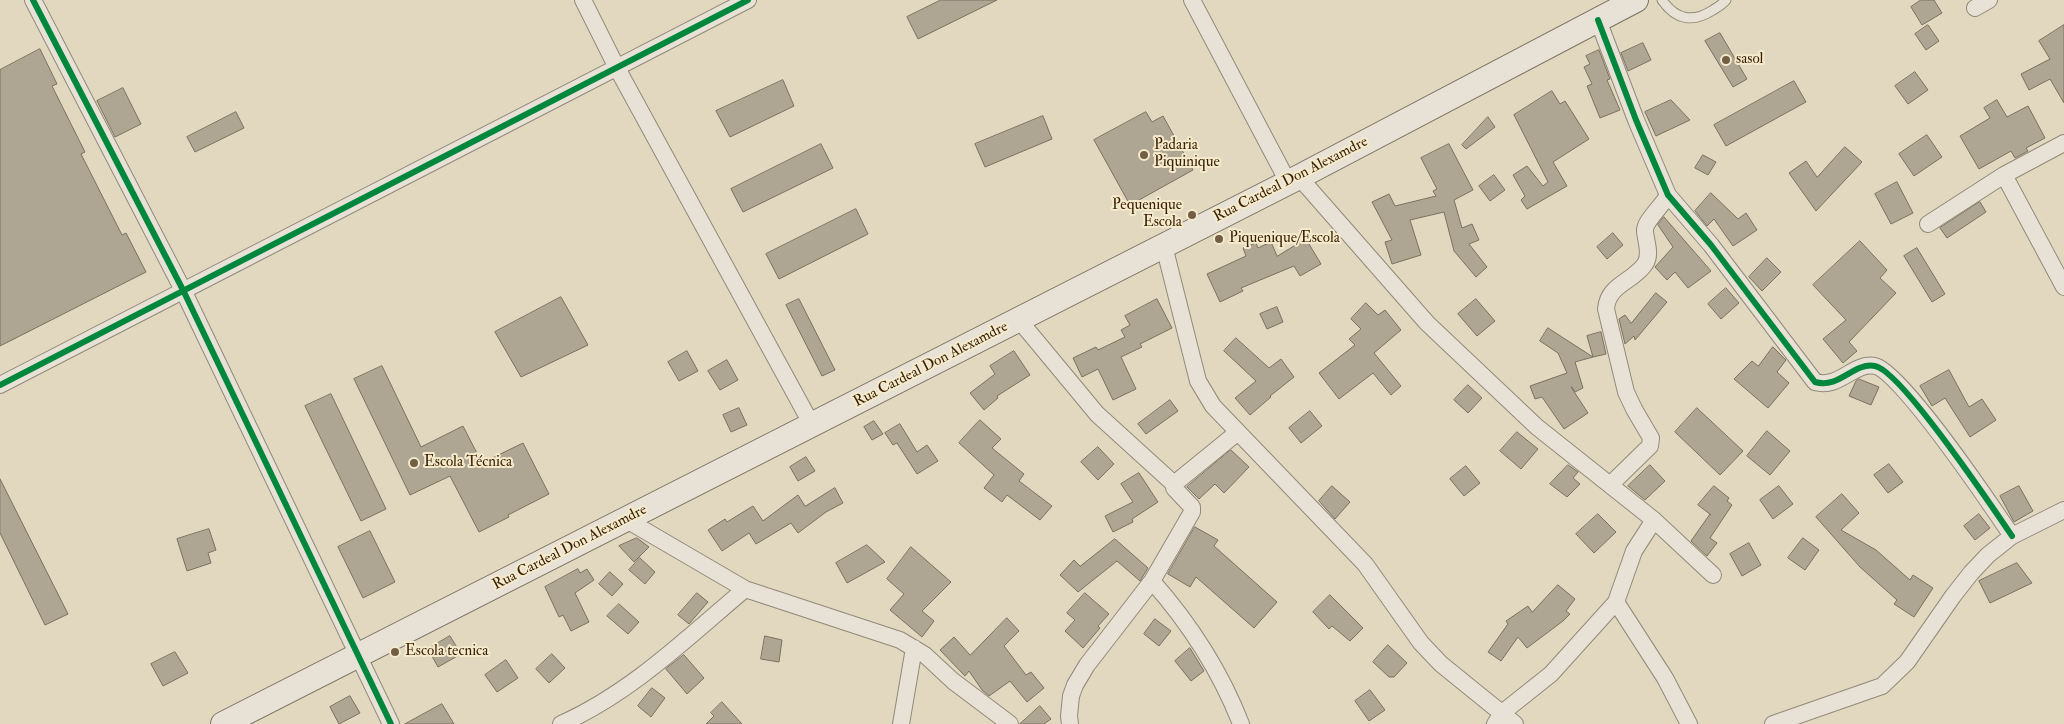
<!DOCTYPE html>
<meta charset="utf-8">
<style>
body{margin:0}
canvas{display:block;background:#e1d8bf}
</style>
<canvas width="2064" height="724"></canvas>
<script>
const g = document.querySelector('canvas').getContext('2d');
g.lineJoin = 'round';
function fillPath(path, color) {
  g.fillStyle = color;
  g.fill(path, 'evenodd');
}
function strokePath(path, color, width, dash) {
  g.strokeStyle = color;
  g.lineWidth = width;
  g.lineCap = dash ? 'butt' : 'round';
  g.setLineDash(dash || []);
  g.stroke(path);
}
function drawText(font, color, halo, rows, align = 'center') {
  g.font = font + ' "IM FELL Double Pica",serif';
  g.lineWidth = 4;
  g.setLineDash([]);
  g.textBaseline = 'middle';
  g.strokeStyle = halo;
  g.fillStyle = color;
  for (const [text, x, y, turn = 0] of rows) {
    g.save();
    g.translate(x, y);
    g.rotate((+turn || 0) * Math.PI / 180);
    g.textAlign = isNaN(turn) ? turn : align;
    if (halo) g.strokeText(text, 0, 0);
    g.fillText(text, 0, 0);
    g.restore();
  }
}
const building = new Path2D(`
 M941,0H997L918,39L907,17Z
 M1921,0H1934L1942,13L1922,25L1911,7Z
 M1928,25L1939,41L1926,50L1915,34Z
 M2064,25V103L2050,79L2029,90L2021,74L2050,59L2039,41Z
 M1720,33L1747,79L1733,87L1705,41Z
 M1643,43L1651,60L1628,71L1621,53Z
 M40,49L57,84L52,86L85,152L81,154L122,235L126,233L146,272L0,346V70Z
 M1599,50L1610,79L1607,80L1620,110L1600,118L1587,86L1592,84L1584,67L1590,64L1586,56Z
 M1915,72L1928,90L1908,104L1895,86Z
 M783,80L794,106L730,137L716,111Z
 M1794,81L1806,102L1726,146L1714,125Z
 M123,88L141,124L115,137L97,101Z
 M1552,91L1560,104L1565,101L1589,139L1553,162L1567,186L1527,209L1521,200L1525,196L1513,175L1527,166L1543,186L1548,182L1514,115Z
 M1671,100L1690,120L1656,136L1645,112Z
 M1997,100L2007,117L2028,106L2045,138L2026,148L2028,151L2015,158L2011,151L1979,169L1960,136L1990,118L1984,108Z
 M236,112L244,128L195,152L187,137Z
 M1146,112L1152,122L1163,116L1193,170L1130,205L1094,140Z
 M1043,116L1052,139L985,167L975,144Z
 M1488,117L1495,127L1466,149L1462,145Z
 M1927,135L1942,157L1914,176L1899,154Z
 M821,144L833,168L743,212L731,189Z
 M1449,144L1473,190L1454,200L1462,228L1472,224L1479,240L1469,244L1487,267L1476,277L1454,251L1444,212L1410,220L1421,255L1392,264L1385,242L1392,240L1372,202L1389,194L1395,206L1436,196L1433,191L1437,189L1421,158Z
 M1845,147L1862,162L1816,211L1789,173L1806,161L1817,177Z
 M1703,155L1716,162L1708,175L1695,168Z
 M1494,175L1505,190L1490,201L1479,186Z
 M1897,182L1913,213L1891,224L1875,194Z
 M1711,193L1738,219L1746,213L1757,230L1733,246L1714,219L1707,226L1695,211Z
 M1980,202L1986,212L1947,238L1940,228Z
 M856,209L868,234L779,279L766,254Z
 M1664,217L1711,271L1688,288L1675,272L1667,280L1655,267L1673,247L1658,225Z
 M1613,233L1623,245L1607,259L1597,247Z
 M1306,239L1321,264L1300,276L1294,266L1241,288L1243,291L1220,302L1207,274L1246,256L1243,248L1256,243L1258,248L1271,242L1277,256Z
 M1860,241L1887,270L1880,278L1896,293L1849,342L1857,351L1843,363L1823,339L1846,320L1813,285Z
 M1917,248L1945,294L1932,302L1904,256Z
 M1767,258L1781,272L1762,291L1749,277Z
 M1726,288L1739,303L1721,319L1708,304Z
 M1656,293L1667,302L1635,340L1634,336L1625,344L1619,319L1625,315L1631,323Z
 M561,297L588,345L521,377L495,332Z
 M799,299L835,370L822,376L786,305Z
 M1157,299L1172,328L1140,344L1142,347L1121,357L1136,389L1113,400L1098,369L1082,377L1073,358L1096,347L1098,350L1125,337L1121,330L1130,325L1125,316Z
 M1476,299L1495,321L1477,336L1458,314Z
 M1366,303L1378,315L1385,310L1401,330L1374,353L1401,386L1391,395L1373,373L1339,399L1319,373L1355,345L1349,339L1361,329L1351,319Z
 M1277,307L1283,322L1267,329L1260,314Z
 M1548,328L1593,357L1575,362L1583,388L1575,392L1572,387H1571L1588,413L1564,429L1542,397L1535,399L1530,386L1567,373L1558,353L1540,341Z
 M1601,332L1606,354L1593,357L1587,336Z
 M1236,338L1269,368L1281,359L1294,377L1270,396L1271,397L1250,415L1235,398L1256,381L1224,351Z
 M1773,347L1786,360L1777,372L1789,383L1768,408L1734,379L1752,361L1758,366Z
 M687,351L698,371L679,381L668,362Z
 M1014,351L1030,375L997,396L998,398L984,410L970,393L995,374L990,366Z
 M727,360L738,380L720,390L708,371Z
 M382,366L421,447L463,426L482,463L523,443L549,494L508,515L509,517L479,532L450,476L410,495L354,379Z
 M1949,370L1969,407L1982,399L1996,420L1970,437L1945,398L1932,406L1920,386Z
 M1859,379L1879,387L1871,405L1849,396L1856,381Z
 M1468,385L1482,398L1468,413L1454,400Z
 M331,394L386,509L361,521L305,406Z
 M1170,400L1178,411L1146,434L1138,424Z
 M739,408L747,425L731,432L723,415Z
 M1697,408L1743,451L1720,475L1675,432Z
 M1310,411L1322,426L1301,443L1289,428Z
 M980,420L1001,439L992,448L1024,474L1019,481L1052,506L1040,520L1007,495L1002,502L984,488L994,475L959,443Z
 M874,421L883,434L872,440L864,427Z
 M900,424L917,452L927,445L938,461L917,474L897,443L893,445L885,433Z
 M1767,431L1790,451L1770,475L1747,456Z
 M1517,432L1538,449L1521,469L1500,451Z
 M1098,447L1114,464L1098,480L1081,462Z
 M1231,450L1249,467L1224,493L1215,484L1199,499L1187,487Z
 M806,457L815,471L798,481L790,467Z
 M1889,464L1903,482L1888,493L1874,475Z
 M1568,465L1578,472L1573,478L1580,484L1567,497L1550,484Z
 M1650,465L1665,481L1645,500L1628,486Z
 M1466,466L1480,483L1464,496L1450,479Z
 M1139,473L1158,502L1132,519L1133,522L1113,532L1105,516L1133,502L1121,484Z
 M0,479L68,614L45,625L0,533Z
 M1332,486L1350,502L1335,519L1319,501Z
 M1714,486L1729,498L1727,501L1732,505L1710,538L1717,543L1707,556L1691,541L1710,514L1711,515L1698,505Z
 M1779,486L1793,504L1773,519L1760,500Z
 M2019,486L2033,511L2014,522L2000,496Z
 M835,488L843,503L826,512L798,533L791,523L756,544L749,533L722,551L708,530L725,519L727,522L753,506L763,521L798,495L805,506Z
 M1842,494L1859,513L1841,530L1876,550L1910,580L1913,575L1933,588L1914,617L1894,604L1897,600L1860,567L1816,517Z
 M1598,514L1616,532L1594,553L1576,534Z
 M1979,514L1990,528L1975,540L1964,526Z
 M1195,527L1218,540L1214,546L1277,602L1254,628L1196,577L1190,587L1168,574Z
 M209,529L216,550L208,553L211,563L187,571L177,539Z
 M370,531L395,582L363,598L338,547Z
 M637,538L649,547L634,562L619,546Z
 M1803,538L1819,550L1805,570L1788,558Z
 M1115,539L1148,568L1140,581L1117,561L1078,592L1060,575L1074,560L1080,566Z
 M1749,543L1761,565L1742,576L1730,554Z
 M867,545L885,562L847,583L836,563Z
 M911,547L951,582L922,611L934,621L922,637L890,610L904,594L887,579Z
 M640,558L655,572L645,584L629,570Z
 M2017,563L2032,583L1990,603L1979,581Z
 M578,569L580,573L587,569L594,580L575,593L589,622L571,631L563,615L559,617L545,587Z
 M610,572L623,584L612,596L599,584Z
 M1558,585L1575,599L1566,611L1570,614L1563,621L1527,648L1518,637L1501,661L1488,652L1508,624L1506,621L1528,606L1532,612Z
 M697,593L708,602L689,624L678,615Z
 M1085,593L1109,614L1098,626L1100,628L1083,648L1065,631L1075,620L1067,613Z
 M1330,595L1363,628L1350,641L1332,626L1329,629L1313,612Z
 M619,604L639,622L628,634L607,616Z
 M1007,618L1019,631L1004,646L1026,675L1031,672L1044,688L1027,702L1010,681L989,696L982,690L969,671L965,676L940,650L954,637L970,655Z
 M1155,619L1171,631L1159,646L1144,634Z
 M450,636L461,654L438,667L428,649Z
 M765,636L782,640L779,662L761,659Z
 M1388,645L1407,663L1394,677H1389L1373,662Z
 M1190,648L1204,671L1191,681L1175,661Z
 M175,652L188,673L163,686L151,664Z
 M552,654L565,668L549,683L536,669Z
 M684,655L704,678L687,694L666,669Z
 M506,660L518,678L497,692L485,675Z
 M652,688L665,698L651,717L638,706Z
 M1370,690L1385,710L1369,721L1355,701Z
 M350,696L360,713L339,724L330,707Z
 M722,702L742,724H706L714,716L711,713Z
 M442,704L454,724H405Z
 M1040,706L1051,719L1044,724H1020Z`);
const service = new Path2D(`
 M1662,0C1676,20 1693,23 1713,10C1718,7 1723,4 1726,0`);
const minor = new Path2D(`
 M33,0L183,290L391,724
 M583,0L617,68L812,425
 M1192,0L1288,182
 M1975,8L1989,0
 M1598,20L1636,120L1668,195L1711,245L1815,382C1840,389 1853,362 1875,366C1901,371 1993,508 2012,536
 M2004,175L2064,287
 M1299,177L1427,323L1537,427L1654,520L1713,575
 M1928,224L2004,175L2064,143
 M1164,246L1198,381L1213,406L1365,564L1421,643L1441,664L1515,724
 M1019,320L1097,414L1174,484
 M0,385L748,0
 M1610,485L1650,446L1651,438L1634,409L1626,392L1606,309C1608,284 1633,282 1645,264C1652,254 1645,240 1645,230C1645,221 1663,205 1668,195
 M625,519L745,589L900,640L925,655L953,681L1010,724
 M1152,581C1190,624 1220,670 1241,724
 M1616,602L1665,678L1689,724
 M561,724C631,693 687,638 745,589
 M901,724L914,648
 M1070,724L1069,716L1071,696L1075,685L1087,665L1152,581L1192,512V507L1174,488V484L1238,432
 M1495,724L1502,713L1551,674L1616,602L1634,551L1654,520
 M1773,724L1882,686L1907,662L1953,596L1971,573L1988,555L2012,536L2064,510`);
const secondary = new Path2D(`
 M223,724L1299,177L1636,0`);
const cycleway = new Path2D(`
 M33,0L183,290L391,724
 M1598,20L1636,120L1668,195L1711,245L1815,382C1840,389 1853,362 1875,366C1901,371 1993,508 2012,536
 M0,385L748,0`);
const markers = [
 [1726,60,5,"#725f43"],
 [1144,155,5,"#725f43"],
 [1192,215,5,"#725f43"],
 [1219,239,5,"#725f43"],
 [414,463,5,"#725f43"],
 [395,652,5,"#725f43"]
];
const poiNames = [
 ["sasol",1736,60],
 ["Padaria",1154,146],
 ["Piquinique",1154,163],
 ["Pequenique",1182,206,"right"],
 ["Escola",1182,223,"right"],
 ["Piquenique/Escola",1229,239],
 ["Escola Técnica",424,463],
 ["Escola tecnica",405,652]
];
const streetNames = [
 ["Rua Cardeal Don Alexamdre",1291,180,-27],
 ["Rua Cardeal Don Alexamdre",931,365,-27],
 ["Rua Cardeal Don Alexamdre",570,548,-27]
];
fillPath(building, '#aea593');
strokePath(building, '#7a7160', 1);
strokePath(service, '#928a79', 11);
strokePath(minor, '#928a79', 18);
strokePath(secondary, '#7a7160', 26);
strokePath(service, '#e7e2d5', 9);
strokePath(minor, '#e7e2d5', 16);
strokePath(secondary, '#e7e2d5', 24);
strokePath(cycleway, '#00873e', 6);
for (const [x, y, r, color] of markers) {
  const dot = new Path2D();
  dot.arc(x, y, r, 0, 2 * Math.PI);
  g.fillStyle = color;
  g.fill(dot);
  strokePath(dot, '#f5eacc', 2);
}
drawText('15px', '#371e00', '#f5eacc', poiNames, 'left');
drawText('15px', '#371e00', '#f5eacc', streetNames);
</script>
